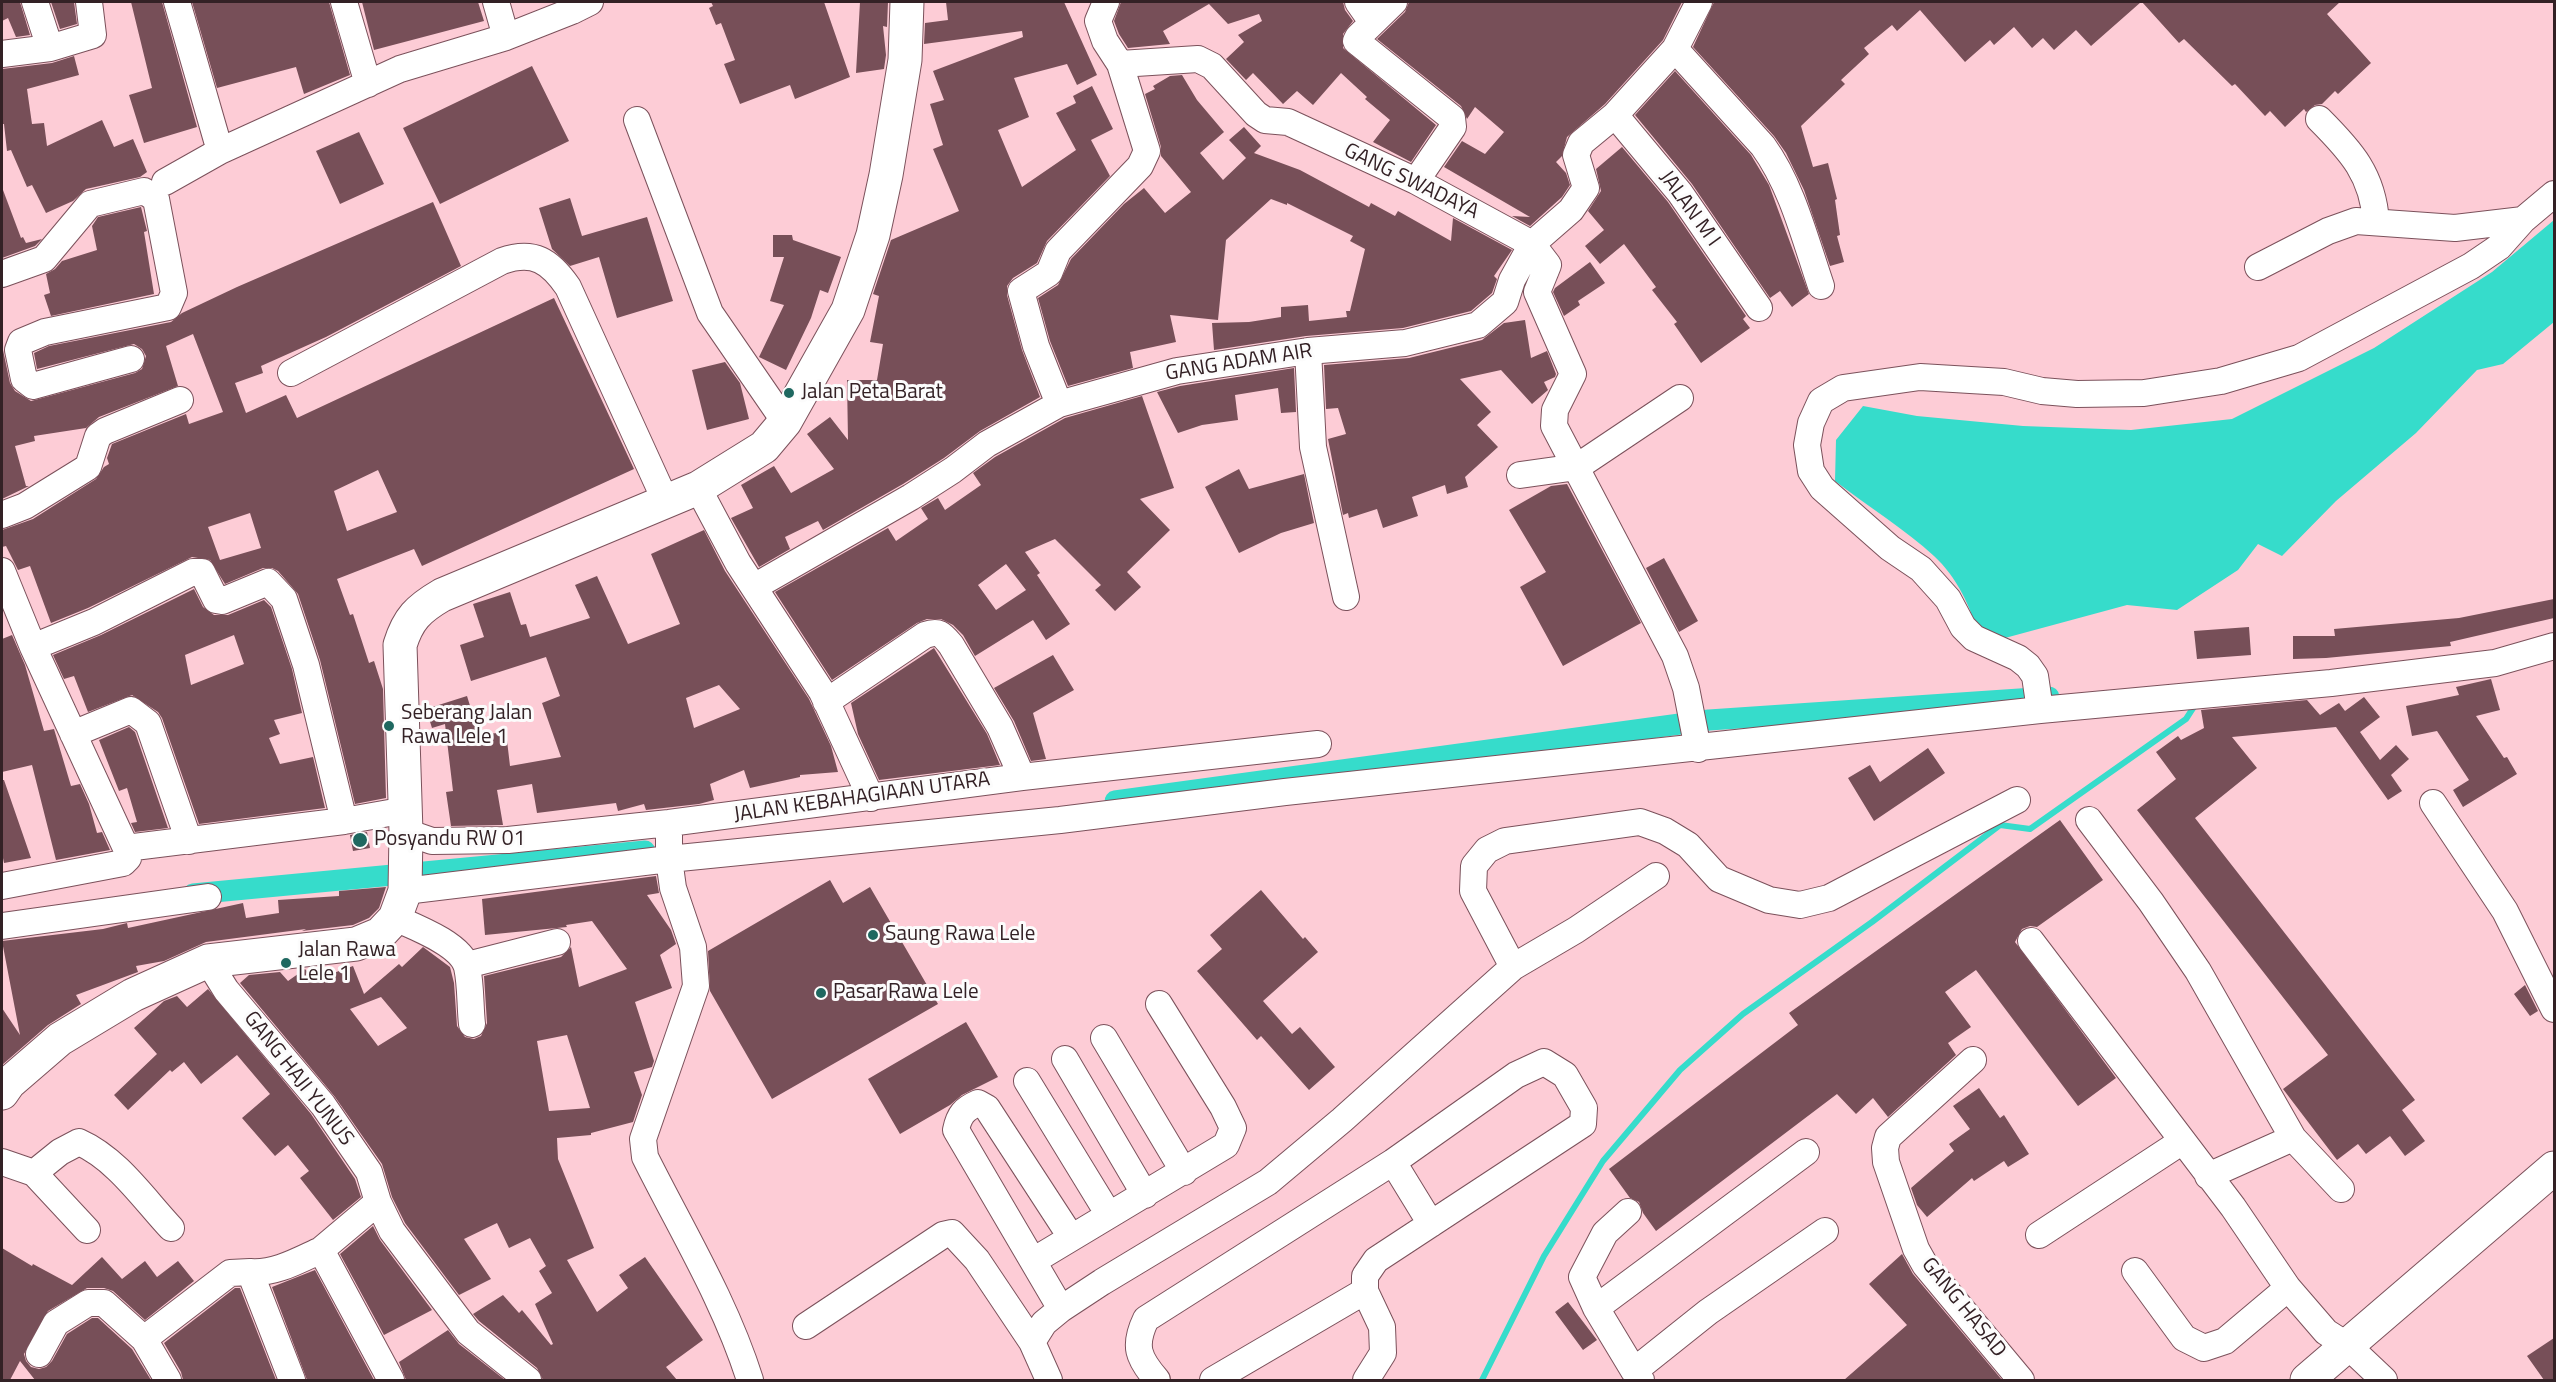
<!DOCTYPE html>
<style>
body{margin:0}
#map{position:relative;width:2556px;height:1382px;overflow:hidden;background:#fdccd6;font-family:"Titillium Web",sans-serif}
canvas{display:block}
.frame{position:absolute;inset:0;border:3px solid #332125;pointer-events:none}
</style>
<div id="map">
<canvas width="2556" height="1382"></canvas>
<div class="frame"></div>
</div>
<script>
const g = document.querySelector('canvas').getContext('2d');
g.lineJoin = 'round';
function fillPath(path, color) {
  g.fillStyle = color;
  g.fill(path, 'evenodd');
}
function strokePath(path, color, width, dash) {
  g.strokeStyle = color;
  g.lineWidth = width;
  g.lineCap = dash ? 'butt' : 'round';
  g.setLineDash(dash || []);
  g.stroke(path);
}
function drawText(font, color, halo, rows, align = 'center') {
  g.font = font + ' "Titillium Web",sans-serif';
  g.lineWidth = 6;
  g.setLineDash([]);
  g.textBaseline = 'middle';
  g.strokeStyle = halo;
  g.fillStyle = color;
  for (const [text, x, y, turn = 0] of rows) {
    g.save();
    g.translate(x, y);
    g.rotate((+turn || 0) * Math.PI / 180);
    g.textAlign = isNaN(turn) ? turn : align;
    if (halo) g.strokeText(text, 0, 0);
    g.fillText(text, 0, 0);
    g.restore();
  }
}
const water = new Path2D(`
 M2554,220V322L2503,364L2477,370L2416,433L2336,501L2282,556L2258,544L2238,570L2177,610L2127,605L2005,638L1978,636C1972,608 1956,576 1934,556C1906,530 1866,505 1835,481L1836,440L1863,406L1917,416L2023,426L2131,430L2232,419L2374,348L2492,272Z`);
const stream = new Path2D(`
 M1482,1380L1544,1256L1603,1161L1680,1070L1743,1014L1872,922L2000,825L2030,829L2186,719L2197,702`);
const canal = new Path2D(`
 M1115,801L1709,720L2049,697
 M193,894L645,851`);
const building = new Path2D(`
 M2,2H20L30,35L16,37L8,18L2,21Z
 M51,2H74L77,24L60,29Z
 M131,2H162L197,127L144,143L129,95L152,88Z
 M192,2H329L350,75L304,94L296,67L217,88Z
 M362,2H478L484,21L374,50Z
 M711,2H824L850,77L795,99L790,85L740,104L724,64L735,60L721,23L716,25L709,8L713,6Z
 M860,2H888L887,27L883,26L886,55L884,69L856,73Z
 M946,2H1064L1097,75L1077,85L1067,64L1014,78L1029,117L998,130L1022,187L1076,150L1056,113L1076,103L1073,96L1092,86L1113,129L1091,140L1110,176L1047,241L1037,263L1013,278L1007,286V295L1022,350L1040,397L980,431L944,458L903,484L823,530L818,521L785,537L790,549L759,567L731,518L753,508L741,485L774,466L791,493L834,469L807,434L830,417L848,440L847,380H877L883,344L870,342L879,296L873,294L891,240L959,211L933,149L943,145L930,104L944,100L933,71L1023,37L1022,31L924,44L925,23L948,20Z
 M1121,2H1343L1345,10L1353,21L1343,34V48L1436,125L1411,162L1373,142L1390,120L1365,99L1367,97L1341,73L1313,105L1297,91L1283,104L1253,73L1246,80L1226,59L1244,42L1238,35L1262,21L1259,14L1228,24L1209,4L1163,31L1170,44L1128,48L1119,34L1114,21Z
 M1409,2H1682L1663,40L1605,104L1567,137L1562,156L1556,162L1566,173L1570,185L1562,197L1530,226L1512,216L1530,217L1444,167L1462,141L1485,154L1504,132L1475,107L1467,119L1461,106L1377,39L1405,12Z
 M1714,2H2141L2091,46L2076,30L2054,50L2043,38L2032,48L2014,27L1994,45L1990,40L1965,62L1920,10L1897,31L1892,25L1864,48L1869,54L1841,80L1845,84L1801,126L1813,167L1828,163L1837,199L1835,200L1840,235L1837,236L1844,262L1830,266L1804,190L1786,153L1774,136L1693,47Z
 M2142,2H2340L2327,14L2371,63L2338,94L2335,91L2322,104L2315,105L2306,112L2304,109L2285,127L2270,111L2265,116L2235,84L2232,86L2184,39L2179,43Z
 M74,56L79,75L27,89L32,124L44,123L47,146L102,120L114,147L133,139L147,172L140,177L86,189L73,201L46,213L32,185L27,187L11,150L7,151L4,124H2V69L52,63Z
 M532,66L569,141L440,204L403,128Z
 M1675,71L1751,155L1769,185L1809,294L1792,307L1780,291L1770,298L1692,184L1635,115Z
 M1182,75L1197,100L1224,132L1200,153L1223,180L1246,158L1229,140L1244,127L1261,146L1254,153L1300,170L1369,207L1371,203L1395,216L1398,211L1451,241L1453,218L1512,250L1494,276L1497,279L1492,293L1471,311L1403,328L1306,336L1214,350L1212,323L1249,322L1281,317V307L1308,305L1309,321L1347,317L1346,311H1350L1365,249L1350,241L1353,236L1287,203V205L1271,199L1226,240L1218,320L1170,315L1176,342L1130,352L1133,368L1068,386L1050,341L1038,298L1058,285L1071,259L1124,204L1144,188L1165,213L1191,192L1161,156V147L1145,94L1155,89L1153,86L1170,76Z
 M359,132L384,184L340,204L316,151Z
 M1622,147L1668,202L1746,316L1743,319L1750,328L1701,363L1674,324L1677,322L1652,290L1656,287L1624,244L1600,264L1585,246L1604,230L1588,211L1601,191L1596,169Z
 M3,190L21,238L23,237L26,243L42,239L35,246L2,258V191Z
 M570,198L582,236L647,217L673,301L617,318L599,257L570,266L552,249L539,208Z
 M433,202L461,266L326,337L261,366L263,373L235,383L246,413L286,395L297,418L554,298L634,469L422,566L414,549L337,579L350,615L353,614L369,663L374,661L383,689L386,798L355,804L320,660L298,594L278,571L272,568H263L225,584L210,560L192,557L88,608L51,623L30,566L18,570L6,546L2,547V530L33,519L96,479L104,467L109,464L107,458L112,444L186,414L189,424L223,412L193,334L166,346L178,386L99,417L86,428L34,436L35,441L15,446L26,486H29L2,499V351L3,350L10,383L15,391L31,401L135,373L142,369L146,356L142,349L134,344L37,369L34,353L49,346L171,322L182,313L237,287ZM378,470L397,512L347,531L334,491ZM250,513L261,548L220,560L208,527Z
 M141,207L147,231L144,232L154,294L51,316L44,295L50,293L46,274L55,269L62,261L97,250L92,226L98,217Z
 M773,235H792L793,240L841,257L828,293L820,290L811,318L786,370L759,357L784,305L770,301L784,257H773Z
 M1590,262L1605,283L1578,301L1580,305L1564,316L1553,292L1555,288Z
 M1525,320L1531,358L1547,351L1556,374L1555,377L1544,382L1548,390L1532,404L1501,370L1460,379L1491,412L1477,425L1498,447L1465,477L1468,487L1447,494L1445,485L1412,497L1418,516L1383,528L1377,509L1349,518L1348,513L1343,515L1328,439L1346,434L1338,408L1326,409L1324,365L1409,358L1482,340L1504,323Z
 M725,362L740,383L749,419L707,430L692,370Z
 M1294,368L1296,412L1281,413L1278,388L1235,395L1238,420L1202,425L1178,433L1157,392L1180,386Z
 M1142,396L1174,488L1140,499L1170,530L1127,572L1141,587L1115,611L1095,590L1101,585L1055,539L1025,552L1040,573L1037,575L1070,624L1046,640L1033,620L975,656L963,635L953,625L941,619H927L917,623L832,680L775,592L888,528L896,541L928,519L921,508L938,498L945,510L981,485L973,473L995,457L1065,418ZM1006,564L1026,590L996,610L978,585Z
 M1239,469L1249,489L1304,474L1314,523L1281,533L1239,553L1205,487Z
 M1567,484L1641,623L1563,666L1520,587L1546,572L1509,510L1551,486Z
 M704,530L725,571L809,699L831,746L838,772L800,775V777L750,788L744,770L710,784L714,800L699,804L646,810L644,804L618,811L616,803L537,813L532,784L497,790L503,825L451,826L446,792L453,791L445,724L432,728L426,709L467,696L479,735L506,732L510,766L561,757L542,703L560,696L546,657L471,681L460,645L484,637L473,604L510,592L521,625L526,624L530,637L590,618L575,585L597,576L628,644L680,624L651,554ZM719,685L740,709L694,728L686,698Z
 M1664,558L1698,621L1679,632L1646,568Z
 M194,589L203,607L214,615H228L264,600L271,607L292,669L302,713L274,720L280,734L269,738L280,764L313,757L325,808L199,824L162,718L158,712L132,695L88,712L74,676L64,679L53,655L101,635ZM234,635L244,664L191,685L185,655Z
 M2554,599V618L2450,642L2451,646L2326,658L2293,659V636H2335L2334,629L2459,618Z
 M2249,627L2251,655L2197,659L2194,631Z
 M12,635L25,665L44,731L54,729L71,786L80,784L89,804L97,833L102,832L110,850L56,860L32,765L2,772V639Z
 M934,648L987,734L1000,765L879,780L858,734L851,703Z
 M1053,655L1074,690L1033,713L1046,759L1031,761L1014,721L994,688Z
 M2491,679L2500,710L2476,716L2504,758L2507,757L2517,774L2463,807L2453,790L2469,780L2437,731L2412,736L2406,706L2459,695L2456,687Z
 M2364,697L2380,717L2360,732L2380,760L2396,745L2409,759L2391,775L2402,791L2388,800L2336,727L2232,737L2257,768L2195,818L2415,1100L2402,1110L2425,1141L2405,1156L2390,1136L2366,1154L2358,1144L2337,1160L2283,1089L2328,1055L2137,810L2176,779L2156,752L2178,736L2181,740L2204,728L2201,710L2307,700L2320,715L2339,703L2345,711Z
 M129,727L135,732L168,828L135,832L131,823L137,822L127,788L119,791L99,740Z
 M1928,748L1945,773L1874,821L1848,778L1870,765L1880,782Z
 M2,780H4L31,858L4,863L2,853Z
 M2060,820L2103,880L2037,927L2030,926L2022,929L2015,942L2116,1078L2078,1106L1976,970L1945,992L1971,1027L1948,1043L1956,1055L1888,1117L1873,1098L1856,1114L1837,1094L1656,1231L1643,1213L1639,1202L1630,1198L1609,1169L1798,1025L1789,1013Z
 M367,832L370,848L353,851L350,835Z
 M656,876L659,893L647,895L671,930L676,944L660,955L672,988L635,1002L654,1061L652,1067L634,1072L642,1095L633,1122L591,1133V1135L557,1138L558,1159L594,1248L567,1260L597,1312L628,1288L619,1275L645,1257L703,1340L666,1367L677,1380H543L537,1368L479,1321L473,1314L503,1295L519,1313L522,1310L551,1345L553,1344L535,1304L552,1293L539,1271L546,1266L530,1238L509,1248L497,1223L464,1239L491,1279L459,1295L405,1223L392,1197L382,1164L335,1097L240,983L249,975L280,972L288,981L305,969L314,980L353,966L364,994L399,964L402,967L423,947L450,967L454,983L457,1026L465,1037L474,1039L481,1036L487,1023L484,976L561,957L571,947L579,987L627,969L592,921L566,925L567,927L485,935L482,899ZM381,997L407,1028L378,1046L350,1009ZM567,1035L590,1108L549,1111L537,1041Z
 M830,880L843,903L870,887L938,1004L772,1099L710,991L708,951Z
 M386,887L379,908L369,918L353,925L302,931L306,929L206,942L164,961L136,966L138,972L76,995L81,1004L48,1025L2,1065V1008L20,1035L2,941L103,929L127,923L128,928L243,903L246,918L279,913L278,900L339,896V891Z
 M1261,890L1303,939L1305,937L1318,952L1263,1001L1292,1034L1300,1027L1335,1067L1309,1090L1261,1036L1257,1040L1197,971L1222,949L1210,935Z
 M2525,985L2538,1011L2530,1016L2514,994Z
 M208,989L311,1114L355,1179L361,1197L333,1220L300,1178L309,1171L288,1145L275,1156L242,1118L270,1094L237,1055L201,1084L184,1062L172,1072L170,1070L128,1110L114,1095L157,1054L134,1028L164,1001L177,996L187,1007Z
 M966,1022L998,1077L962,1095L950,1105L900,1134L868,1079Z
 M1979,1088L2000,1118L2004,1115L2029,1154L2008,1167L2004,1161L1974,1181L1972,1178L1927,1217L1917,1205L1911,1188L1954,1151L1949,1144L1970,1129L1953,1106Z
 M373,1226L380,1240L432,1310L384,1335L340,1254Z
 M2,1248L32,1266L33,1264L72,1285L102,1257L122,1279L145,1261L157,1277L178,1261L194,1281L145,1320L113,1291L104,1288H87L48,1311L24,1354L26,1361L31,1367L39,1369L46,1367L52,1361L67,1334L92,1318H98L132,1349L151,1380H35L20,1361L10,1380H2Z
 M1902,1254L1913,1274L2002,1380H1844L1907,1325L1869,1284Z
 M315,1270L374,1380H307L272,1287Z
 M235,1288H240L276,1380H183L181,1372L164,1343Z
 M1568,1302L1597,1340L1583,1350L1555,1312Z
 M448,1330L459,1344L505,1380H406L399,1362Z
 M2554,1338V1380H2544L2527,1356Z`);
const minor = new Path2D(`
 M35,2L50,48
 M177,2L220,151
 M344,2L368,84
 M496,2L506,37
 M1358,2L1372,22
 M1394,2L1358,37L1356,41L1452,118L1453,127L1416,181
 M1675,49L1763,146C1792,186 1805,239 1821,286
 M2,54L50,48L93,35L89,2
 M1120,64L1198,59L1212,66L1256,114L1265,120L1288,122L1416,181L1532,244L1548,265L1537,292L1573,374L1555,410L1554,426L1675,656L1686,688L1698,749
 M1615,115L1680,193L1759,308
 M2319,119C2351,151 2373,175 2376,222
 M637,120L710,313L785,422
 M165,182L220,151L400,69L506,37L572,11L590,2
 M2258,267L2328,231L2356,221L2455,228L2523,220
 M2,274L44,259L90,204L144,191L156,199L174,293L168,307L45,332L21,342L18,350L24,379L33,386L131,359
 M1308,351L1313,447L1346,597
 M291,373L502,261C534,250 550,261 568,287L666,502
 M1059,404L1036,346L1021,291L1049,273L1058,251L1140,166L1147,151L1120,64L1105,41L1098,21L1106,2
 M1520,475L1577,467L1680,398
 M698,488L738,563L822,692L871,798
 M2,515L25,506L88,467L98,436L105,431L180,400
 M2,571L33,647L126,848L128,858L123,863L2,886
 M754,587L911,497L953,470L987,444L1059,404L1177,371L1308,351L1405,343L1478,325L1505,302L1512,280L1532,244L1571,210L1586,188L1576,155L1581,143L1615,115L1675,49L1699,2
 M33,647L94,622L193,572H202L216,600L222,601L268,582L284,599L306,665L344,821
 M826,702L925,635C939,630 942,634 951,645L1000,727L1022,777
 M2040,710L2035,676L2028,666L2018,658L1974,638L1963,627L1948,599L1921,569L1890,548L1822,488L1811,471L1807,445L1811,423L1821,401L1843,388L1920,377L2004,382L2042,391L2077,394L2144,393L2221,381L2299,358L2471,266L2499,247L2523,220L2554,194
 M73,734L131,710L148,723L189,841
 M2433,803L2505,911L2554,1009
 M2089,820L2151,902L2198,971L2293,1138L2341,1189
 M669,823V859L673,888L693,947L696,986L643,1139L645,1157C682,1231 725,1301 750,1380
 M406,832L432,841L508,840L669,823L1022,777L1318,744
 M126,848L344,821L406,810
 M405,891L669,859L1060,820L1285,792L2040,710L2331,683L2495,663L2554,646
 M395,918C415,927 461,944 467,967C471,985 470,1006 472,1024
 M2,926L208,897
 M2031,941L2233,1207L2288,1288L2326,1332L2348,1346L2384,1380
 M208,961L226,990L323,1105L369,1172L378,1202L392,1231L468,1332L528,1380
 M467,965L557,942
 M1513,967L1473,891L1474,866L1487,850L1505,841L1640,822L1665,831L1688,845L1719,879L1769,900L1800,905L1829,898L2017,800
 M1104,1038L1184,1172
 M1065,1059L1145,1195
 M1973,1060L1888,1137L1885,1148L1886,1162L1916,1249L1925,1265L2021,1380
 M1027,1081L1109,1215
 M2,1162L34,1173L87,1230
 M1393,1162L1431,1224
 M34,1173L60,1152L79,1142C117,1159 143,1198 171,1228
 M2208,1176L2293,1138
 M378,1202L321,1250L391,1380
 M1628,1212L1605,1233L1582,1277L1596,1308L1634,1371
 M2039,1235L2181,1142
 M1033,1261L1226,1145L1233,1128L1223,1107L1159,1004
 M2135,1271L2184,1338L2204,1348L2225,1341L2288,1288
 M250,1272C275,1274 299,1260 321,1250
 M1596,1308L1806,1152
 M1061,1309L956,1130C959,1115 964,1109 978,1103L987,1108L1071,1237
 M806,1326L943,1235L952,1233L977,1260L1032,1342
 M144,1339L230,1273L250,1272L292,1380
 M39,1354L56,1323L88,1303H104L144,1339L168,1380
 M1049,1380L1032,1342L1044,1323L1061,1309L1102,1282L1268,1182L1342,1120L1513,967L1576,930L1656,876
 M1157,1380C1138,1358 1133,1346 1146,1319L1393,1162L1516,1075L1544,1062L1565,1075L1584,1108L1583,1124L1376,1260L1365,1276V1291L1382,1327L1383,1353L1366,1380
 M1213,1380L1365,1291
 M1641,1380L1634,1371L1708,1312L1825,1231`);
const major = new Path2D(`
 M2,1093L9,1083L60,1039L133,995L208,961L356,944L380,934L395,918L405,891L406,832L400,645C408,619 418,609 442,595L698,488L764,447L785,422L848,310L873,235L886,175L905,60L907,2
 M2307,1380L2554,1168`);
const markers = [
 [789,393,6,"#1f6860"],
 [389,726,6,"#1f6860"],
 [360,840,8,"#1f6860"],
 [873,935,6,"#1f6860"],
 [286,963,6,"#1f6860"],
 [821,993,6,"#1f6860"]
];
const streetNames = [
 ["GANG SWADAYA",1411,182,26],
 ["JALAN M I",1689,209,54],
 ["GANG ADAM AIR",1239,363,-9],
 ["JALAN KEBAHAGIAAN UTARA",862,798,-8],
 ["GANG HAJI YUNUS",298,1079,52],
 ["GANG HASAD",1963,1308,51]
];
const poiNames = [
 ["Jalan Peta Barat",801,393],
 ["Seberang Jalan",401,714],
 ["Rawa Lele 1",401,738],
 ["Posyandu RW 01",374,840],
 ["Saung Rawa Lele",885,935],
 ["Jalan Rawa",298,951],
 ["Lele 1",298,975],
 ["Pasar Rawa Lele",833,993]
];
fillPath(water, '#36dccb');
strokePath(stream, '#36dccb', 6);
strokePath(canal, '#36dccb', 21);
fillPath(building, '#774f58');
strokePath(minor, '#7b515b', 28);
strokePath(major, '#7b515b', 35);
strokePath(minor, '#fff', 26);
strokePath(major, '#fff', 33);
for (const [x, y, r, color] of markers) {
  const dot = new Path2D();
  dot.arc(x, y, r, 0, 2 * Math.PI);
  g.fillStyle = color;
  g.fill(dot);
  strokePath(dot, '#fcfcfc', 2);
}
drawText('21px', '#332125', '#fcfcfc', streetNames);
drawText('21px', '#332125', '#fcfcfc', poiNames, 'left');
</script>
